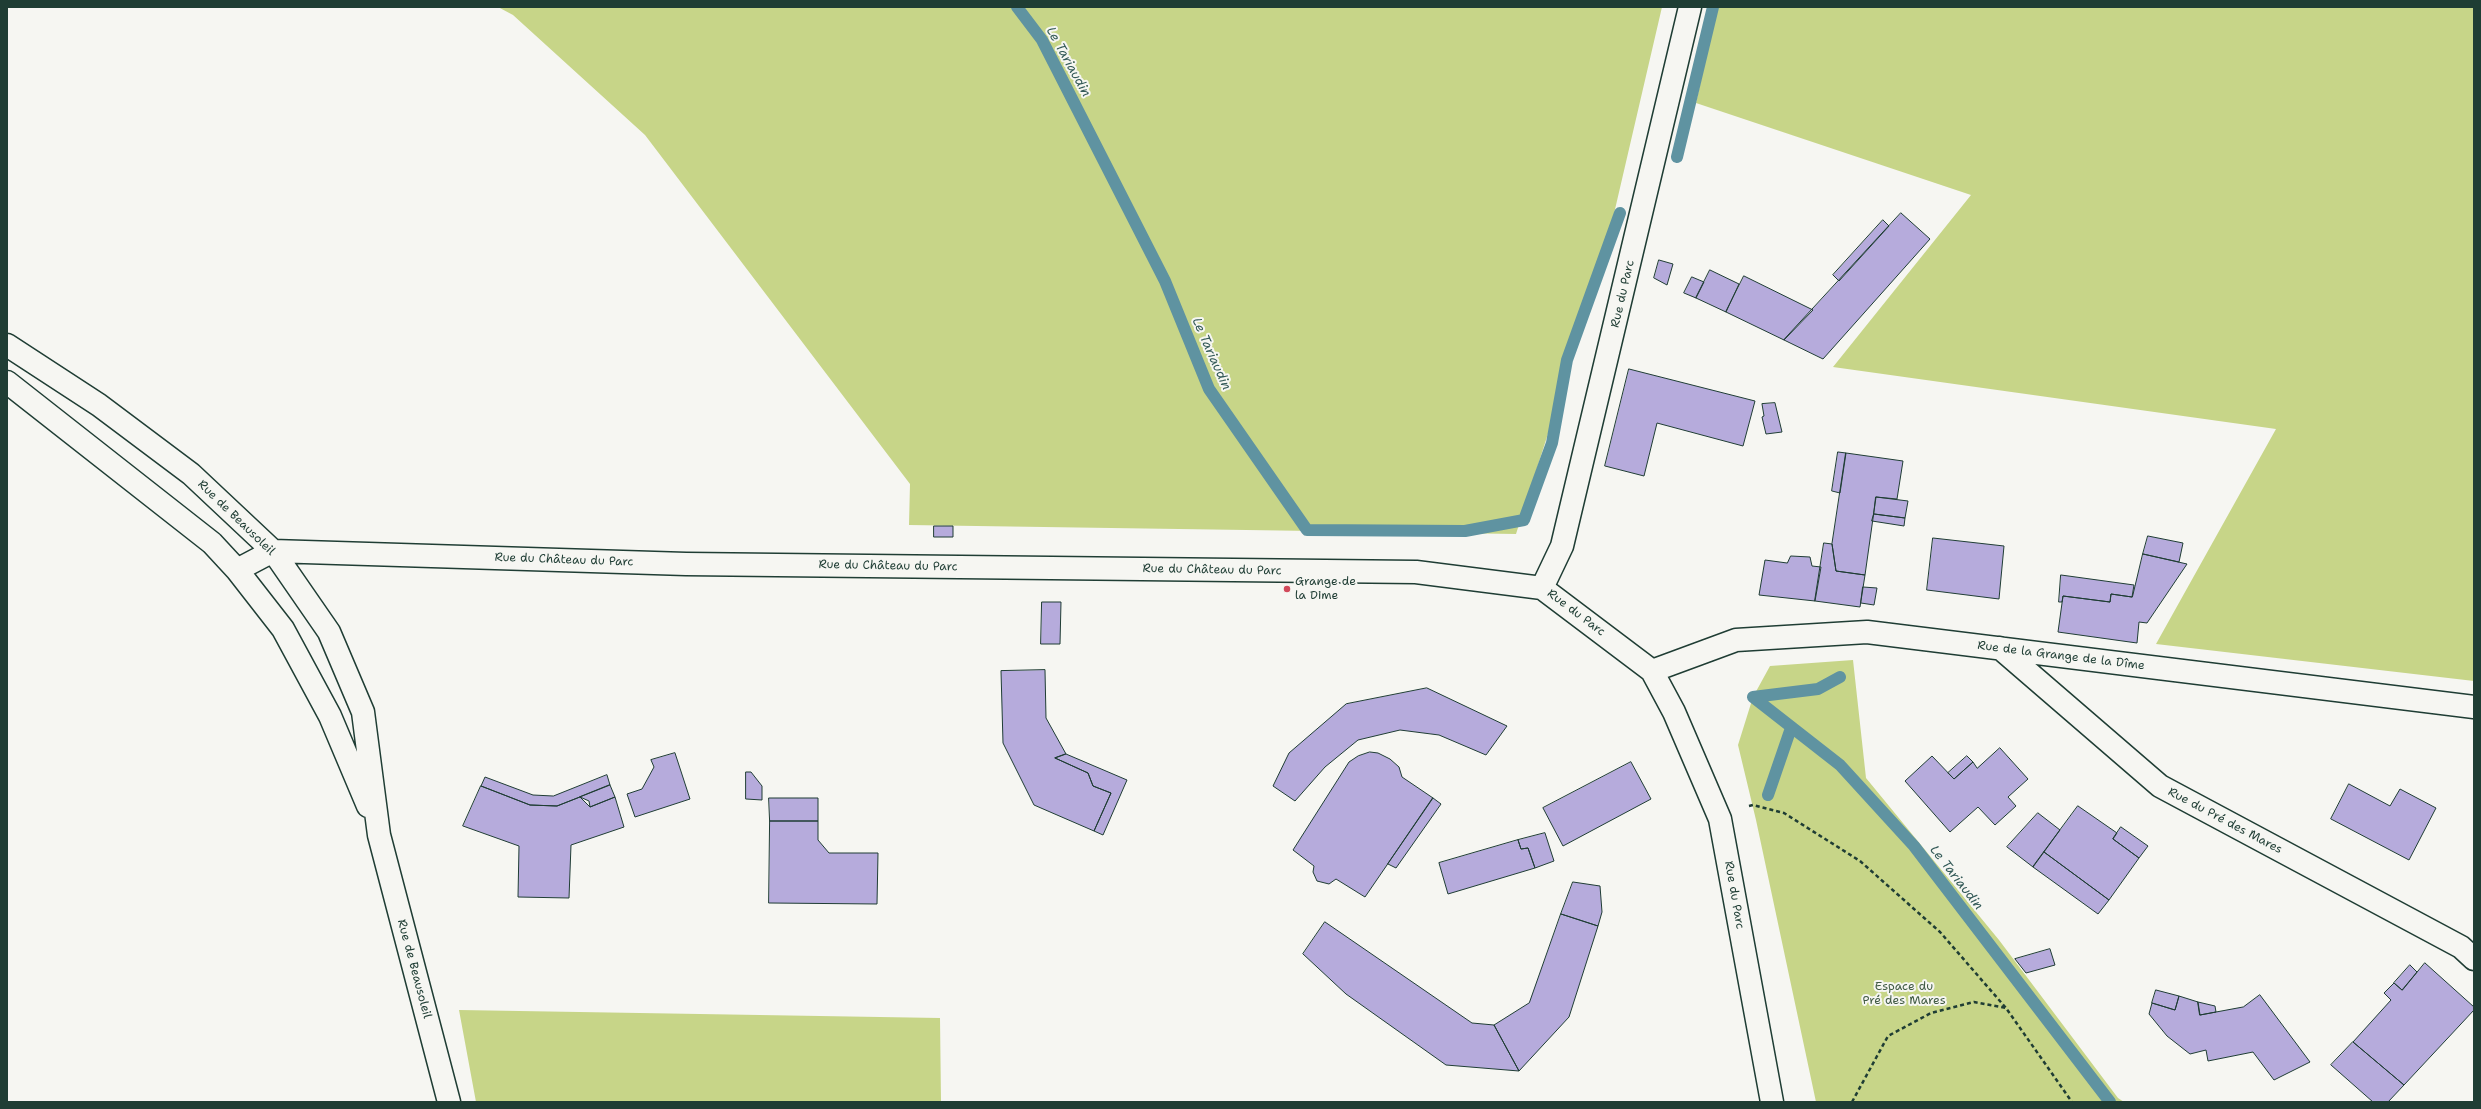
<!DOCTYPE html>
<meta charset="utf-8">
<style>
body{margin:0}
#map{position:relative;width:2481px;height:1109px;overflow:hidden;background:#f6f6f2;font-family:"Shantell Sans",sans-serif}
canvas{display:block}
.frame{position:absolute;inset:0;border:8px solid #1f3d34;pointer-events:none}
</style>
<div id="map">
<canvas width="2481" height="1109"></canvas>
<div class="frame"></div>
</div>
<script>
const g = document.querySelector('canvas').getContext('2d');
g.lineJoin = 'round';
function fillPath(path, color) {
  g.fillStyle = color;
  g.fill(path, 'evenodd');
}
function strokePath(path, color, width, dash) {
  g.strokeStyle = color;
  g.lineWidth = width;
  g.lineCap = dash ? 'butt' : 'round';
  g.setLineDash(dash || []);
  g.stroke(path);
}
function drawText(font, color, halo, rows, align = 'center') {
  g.font = font + ' "Shantell Sans",sans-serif';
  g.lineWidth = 4;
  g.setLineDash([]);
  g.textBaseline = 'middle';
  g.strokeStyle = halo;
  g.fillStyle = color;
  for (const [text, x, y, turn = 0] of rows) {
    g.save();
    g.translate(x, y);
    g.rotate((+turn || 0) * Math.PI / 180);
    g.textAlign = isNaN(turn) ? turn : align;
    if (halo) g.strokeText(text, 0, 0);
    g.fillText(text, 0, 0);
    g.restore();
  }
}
const green = new Path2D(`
 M498,7H1662L1603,261L1516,534L909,525L910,484L645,135L513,15Z
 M1717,7H2474V681L2156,644L2276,429L1833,367L1971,195L1696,103Z
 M1853,660L1866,778L1999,940L2118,1098L2124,1102H1816L1756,820L1738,745L1753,697L1770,666Z
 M459,1010L940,1018L941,1102H476Z`);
const stream = new Path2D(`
 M1017,7L1042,40L1165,281L1209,389L1307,530L1465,531L1524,520L1552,443L1567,360L1620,213
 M1677,157L1713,7
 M1753,697L1840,765L1914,846L2110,1102
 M1753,697L1818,689L1840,677
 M1768,795L1791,728`);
const building = new Path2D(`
 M1901,213L1930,239L1823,359L1784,340Z
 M1883,220L1889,226L1839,281L1833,275Z
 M1659,260L1673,264L1667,285L1654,278Z
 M1710,270L1739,284L1726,312L1696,298Z
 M1744,276L1813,310L1784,340L1726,312Z
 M1692,277L1704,282L1696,298L1684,293Z
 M1629,369L1755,401L1743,446L1657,423L1644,476L1605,466Z
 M1775,403L1782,432L1766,434L1762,417L1764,416L1762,404Z
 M1838,452L1846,453L1840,493L1832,491Z
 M1846,453L1903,461L1897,499L1876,497L1865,575L1836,571L1832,544Z
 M1876,497L1908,501L1905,518L1874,514Z
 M1874,514L1905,518L1904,526L1872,521Z
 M934,526H953V537H934Z
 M2148,536L2183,543L2179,562L2143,554Z
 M1933,538L2004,546L1999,599L1927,590Z
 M1824,543L1832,544L1836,571L1865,575L1860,607L1815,601Z
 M2143,554L2187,564L2147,623L2139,622L2137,643L2058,632L2063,596L2110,602L2111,594L2132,597Z
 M1791,556L1810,557L1812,566L1821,567L1815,601L1759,595L1765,560L1787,563Z
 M2061,575L2134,585L2132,597L2111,594L2110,602L2063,596L2062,602H2059Z
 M1863,587L1877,588L1874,605L1861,603Z
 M1042,602H1061L1060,644H1041Z
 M1045,670L1046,718L1066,754L1055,758L1088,773L1093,786L1111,793L1094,831L1034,805L1003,743L1001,671Z
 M1427,688L1507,726L1486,755L1439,735L1400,730L1358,740L1325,767L1295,801L1273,786L1289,753L1346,704Z
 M2000,748L2028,779L2008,797L2016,806L1995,825L1978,807L1950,832L1905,781L1932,756L1954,779L1973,762L1977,768Z
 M1370,752L1378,753L1390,759L1399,767L1402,777L1433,798L1365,897L1336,879L1329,884L1317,881L1313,872L1314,866L1293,850L1349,762L1358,756Z
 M675,753L690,799L635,817L627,794L642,789L654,767L651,760Z
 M1066,754L1127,780L1103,835L1094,831L1111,793L1093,786L1088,773L1055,758Z
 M1967,756L1973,762L1954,779L1948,773Z
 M1631,762L1651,799L1563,846L1543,808Z
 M746,772H751L762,786V800L746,799Z
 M607,775L610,785L557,806L530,805L481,786L485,777L533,795L553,796Z
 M2349,784L2390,806L2400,789L2436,808L2409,860L2331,819Z
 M610,785L615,797L590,807L589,801L580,797Z
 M481,786L530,805L557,806L580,797L590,807L615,797L624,827L571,845L569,898L518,897L519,846L463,826Z
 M769,798H818V821H770Z
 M1433,798L1441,804L1396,868L1388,864Z
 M2078,806L2117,833L2113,839L2139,858L2109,900L2044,852Z
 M2038,813L2060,830L2033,867L2007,847Z
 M770,821H818V840L829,853H878L877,904L769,903Z
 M2121,827L2148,846L2139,858L2113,839Z
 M1545,833L1554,861L1535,868L1528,848L1521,849L1518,840Z
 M1518,840L1521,849L1528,848L1535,868L1448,894L1439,863Z
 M2044,852L2109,900L2098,914L2033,867Z
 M1573,882L1600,886L1602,912L1598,926L1561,914Z
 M1561,914L1598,926L1569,1017L1519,1071L1494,1025L1529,1003Z
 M1325,922L1472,1023L1494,1025L1519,1071L1446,1065L1346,994L1303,954Z
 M2050,949L2055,965L2026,973L2015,959Z
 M2425,963L2474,1007V1010L2404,1085L2353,1042L2391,1000L2384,993L2394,983L2402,990Z
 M2410,965L2417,972L2402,990L2394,983Z
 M2156,990L2179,996L2175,1010L2152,1003Z
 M2260,995L2310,1062L2274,1080L2253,1052L2208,1061L2206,1050L2190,1054L2167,1036L2149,1014L2152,1003L2175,1010L2179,996L2198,1002L2200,1015L2243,1007Z
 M2198,1002L2215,1006L2216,1012L2200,1015Z
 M2353,1042L2404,1085L2388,1102H2373L2331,1065Z`);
const path = new Path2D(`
 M1749,806L1753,805L1784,813L1860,861L1940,932L2006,1008
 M1852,1102L1888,1036L1931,1013L1974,1002L2006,1008L2072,1102`);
const minor = new Path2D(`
 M7,345L99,405L191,474L273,551L329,632L363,712L379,835L449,1102
 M7,382L212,543L237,570L283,629L330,716L368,806
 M237,570L273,551L686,564L1416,572L1542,588
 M1542,588L1562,546L1690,7
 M1542,588L1652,671L1674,712L1720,819L1772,1102
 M2000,648L2160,786L2461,947L2474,959
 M1652,671L1736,640L1867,632L2474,707`);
const markers = [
 [1287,589,4,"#d1495b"]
];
const streetNames = [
 ["Rue du Parc",1623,294,-77],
 ["Rue de Beausoleil",236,518,44],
 ["Rue du Château du Parc",564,560,2],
 ["Rue du Château du Parc",888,566,1],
 ["Rue du Château du Parc",1212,570,1],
 ["Rue du Parc",1576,613,37],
 ["Rue de la Grange de la Dîme",2061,656,7],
 ["Rue du Pré des Mares",2225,821,28],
 ["Rue du Parc",1734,895,80],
 ["Rue de Beausoleil",414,969,75]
];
const poiNames = [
 ["Grange de",1295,582],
 ["la Dime",1295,596]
];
const parkNames = [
 ["Espace du",1904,987],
 ["Pré des Mares",1904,1001]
];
const waterNames = [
 ["Le Tariaudin",1068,62,61],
 ["Le Tariaudin",1211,354,66],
 ["Le Tariaudin",1956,878,52]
];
fillPath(green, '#c7d588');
strokePath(stream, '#5f93a1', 12);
fillPath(building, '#b6abdc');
strokePath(building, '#1f3d34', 1);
strokePath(minor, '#1f3d34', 25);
strokePath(path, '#1f3d34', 2.5, [4, 3]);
strokePath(minor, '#f6f6f2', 22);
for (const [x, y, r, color] of markers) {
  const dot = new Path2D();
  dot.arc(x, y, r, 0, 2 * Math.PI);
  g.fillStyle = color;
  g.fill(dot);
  strokePath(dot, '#f6f6f2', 1.5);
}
drawText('12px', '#1f3d34', '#f6f6f2', streetNames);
drawText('12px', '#1f3d34', '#f6f6f2', poiNames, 'left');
drawText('12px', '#415b45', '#f6f6f2', parkNames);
drawText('italic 13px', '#345a58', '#f6f6f2', waterNames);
</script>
